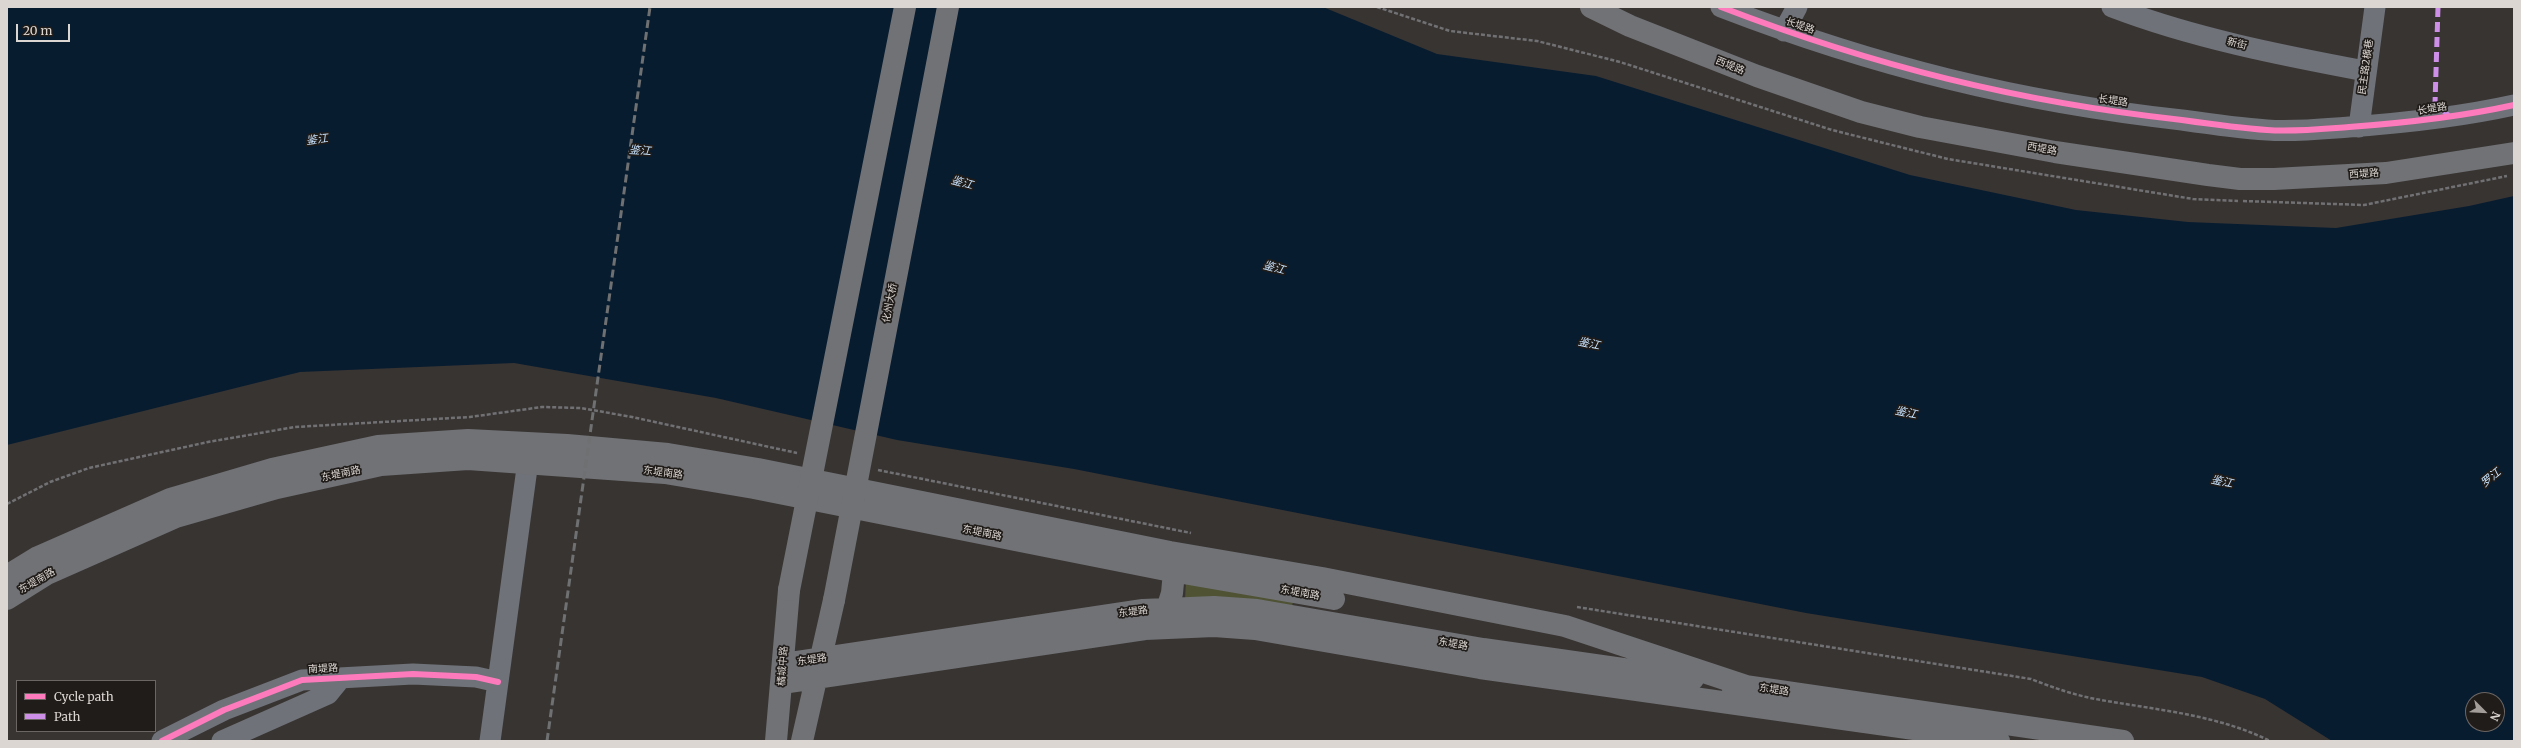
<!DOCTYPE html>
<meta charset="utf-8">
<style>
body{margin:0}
#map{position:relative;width:2521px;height:748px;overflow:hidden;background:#383432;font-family:Merriweather,serif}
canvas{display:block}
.frame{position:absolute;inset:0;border:8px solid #dcd6d2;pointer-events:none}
.legend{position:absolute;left:16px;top:680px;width:140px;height:52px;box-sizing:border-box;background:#201c19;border:1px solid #6b6663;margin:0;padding:5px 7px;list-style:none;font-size:12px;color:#dcd6d2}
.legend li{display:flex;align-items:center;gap:8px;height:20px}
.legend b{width:20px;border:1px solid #6b6663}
.north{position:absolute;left:2465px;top:692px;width:40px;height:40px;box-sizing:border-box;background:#201c19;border:1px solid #6b6663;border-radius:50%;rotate:114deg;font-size:11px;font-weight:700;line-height:16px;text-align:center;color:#dcd6d2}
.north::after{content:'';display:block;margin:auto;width:14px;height:18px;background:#a39d9a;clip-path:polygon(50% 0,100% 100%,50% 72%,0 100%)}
.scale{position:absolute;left:16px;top:24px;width:54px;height:18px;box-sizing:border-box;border:2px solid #dcd6d2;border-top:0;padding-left:5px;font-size:12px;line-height:14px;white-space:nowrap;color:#dcd6d2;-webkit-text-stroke:3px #201c19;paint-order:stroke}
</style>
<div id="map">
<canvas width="2521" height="748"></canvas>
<div class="frame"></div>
<ul class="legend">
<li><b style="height:5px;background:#fd7abc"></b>Cycle path</li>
<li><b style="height:5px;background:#ce8fe9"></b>Path</li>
</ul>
<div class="north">N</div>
<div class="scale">20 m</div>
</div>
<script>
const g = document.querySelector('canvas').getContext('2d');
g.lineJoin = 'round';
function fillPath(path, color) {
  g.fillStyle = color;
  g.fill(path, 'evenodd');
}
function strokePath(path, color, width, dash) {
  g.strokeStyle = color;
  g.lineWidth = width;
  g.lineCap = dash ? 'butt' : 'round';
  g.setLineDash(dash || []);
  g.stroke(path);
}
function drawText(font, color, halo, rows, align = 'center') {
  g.font = font + ' Merriweather,"Noto Sans SC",serif';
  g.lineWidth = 3.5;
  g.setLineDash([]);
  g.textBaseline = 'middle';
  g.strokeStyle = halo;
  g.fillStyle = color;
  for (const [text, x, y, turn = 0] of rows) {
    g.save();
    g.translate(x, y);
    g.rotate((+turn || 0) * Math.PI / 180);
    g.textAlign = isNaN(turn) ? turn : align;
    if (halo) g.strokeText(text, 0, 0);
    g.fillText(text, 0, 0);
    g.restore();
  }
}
const green = new Path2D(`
 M1186,581L1293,602L1292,606L1185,600Z`);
const water = new Path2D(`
 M7,7H1323L1437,54L1596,76L1910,175L2076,210L2188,222L2336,228L2469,206L2514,196V741H2332L2265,699L2202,677L1806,613L1074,469L897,440L716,398L514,363L300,372L7,445ZM2473,700H2497V724H2473Z`);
const path = new Path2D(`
 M1377,7L1450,31L1537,41L1620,62L1832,130L1948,159L2193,199L2238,201
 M2243,201L2364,205L2507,176
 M878,470L1191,533
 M7,504L50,482L89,468L208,442L295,427L470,417L542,407L581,408L632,417L797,453
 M1577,607L2031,679C2054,688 2077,696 2101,700C2158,710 2218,715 2270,741`);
const minor = new Path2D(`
 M1721,7C1874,66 2019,102 2182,120C2210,124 2239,128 2267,130C2294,132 2322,129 2349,127C2404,123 2460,117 2514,105
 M2112,7C2193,38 2280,55 2365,71
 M1784,31L1797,7
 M2359,127L2375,7
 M162,741L224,710L302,680L413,674L476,677L498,682
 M222,741L328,694L341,678
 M490,741L530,446`);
const major = new Path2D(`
 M1591,7L1630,26L1757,76L1861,112L1920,127L2055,152L2208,175L2240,179H2274L2386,173L2514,153
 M7,576L38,557L170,499L272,469L378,446L468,440L567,445L668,454L758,469L1170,552L1322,578L1565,626L1746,686
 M7,599L47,574L176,517L277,488L381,465L468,459L665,473L754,488L1166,570L1334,599
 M1167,609L1172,593L1174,572
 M784,664L1143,610L1214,607L1257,610L1483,649L1693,679
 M782,683L1145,629L1214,626L1255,629L1480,668L1999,741
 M1731,684L2123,741
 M776,741L789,590
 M802,741L834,600`);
const rail = new Path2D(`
 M547,741L650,7`);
const majorBridge = new Path2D(`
 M789,590L905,7
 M834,600L948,7`);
const quiet = new Path2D(`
 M2438,7L2435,103L2449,116`);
const cycleway = new Path2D(`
 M1721,7C1874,66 2019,102 2182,120C2210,124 2239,128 2267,130C2294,132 2322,129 2349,127C2404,123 2460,117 2514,105
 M162,741L224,710L302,680L413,674L476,677L498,682`);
const streetNames = [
 ["长堤路",1800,26,19],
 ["新街",2237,44,14],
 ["西堤路",1730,66,22],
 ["民主路2横巷",2366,67,-82],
 ["长堤路",2113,101,8],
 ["长堤路",2432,109,-9],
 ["西堤路",2042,149,10],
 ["西堤路",2364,174,-4],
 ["化州大桥",890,303,-79],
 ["东堤南路",663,473,7],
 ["东堤南路",341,474,-12],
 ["东堤南路",982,533,11],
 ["东堤南路",37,581,-30],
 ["东堤南路",1300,593,10],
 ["东堤路",1133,612,-7],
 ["东堤路",1453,644,10],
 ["东堤路",812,660,-8],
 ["橘城中路",783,666,-86],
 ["南堤路",323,669,-4],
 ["东堤路",1774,690,8]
];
const waterNames = [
 ["鉴江",317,140,-7],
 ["鉴江",640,151,4],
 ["鉴江",962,183,15],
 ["鉴江",1274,268,15],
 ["鉴江",1589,344,12],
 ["鉴江",1906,413,12],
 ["罗江",2491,478,-40],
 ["鉴江",2222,482,12]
];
fillPath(green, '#4f5334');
fillPath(water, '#081c30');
strokePath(path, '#717174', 2.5, [4, 2]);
strokePath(minor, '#6f7278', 21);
strokePath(major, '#717276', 22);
strokePath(rail, '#6f7071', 3, [8, 4]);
strokePath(majorBridge, '#717276', 22);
strokePath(quiet, '#ce8fe9', 5, [10, 5]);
strokePath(cycleway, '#fd7abc', 6);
drawText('10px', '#dcd6d2', '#201c19', streetNames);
drawText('italic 11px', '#c6e1fc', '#201c19', waterNames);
</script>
